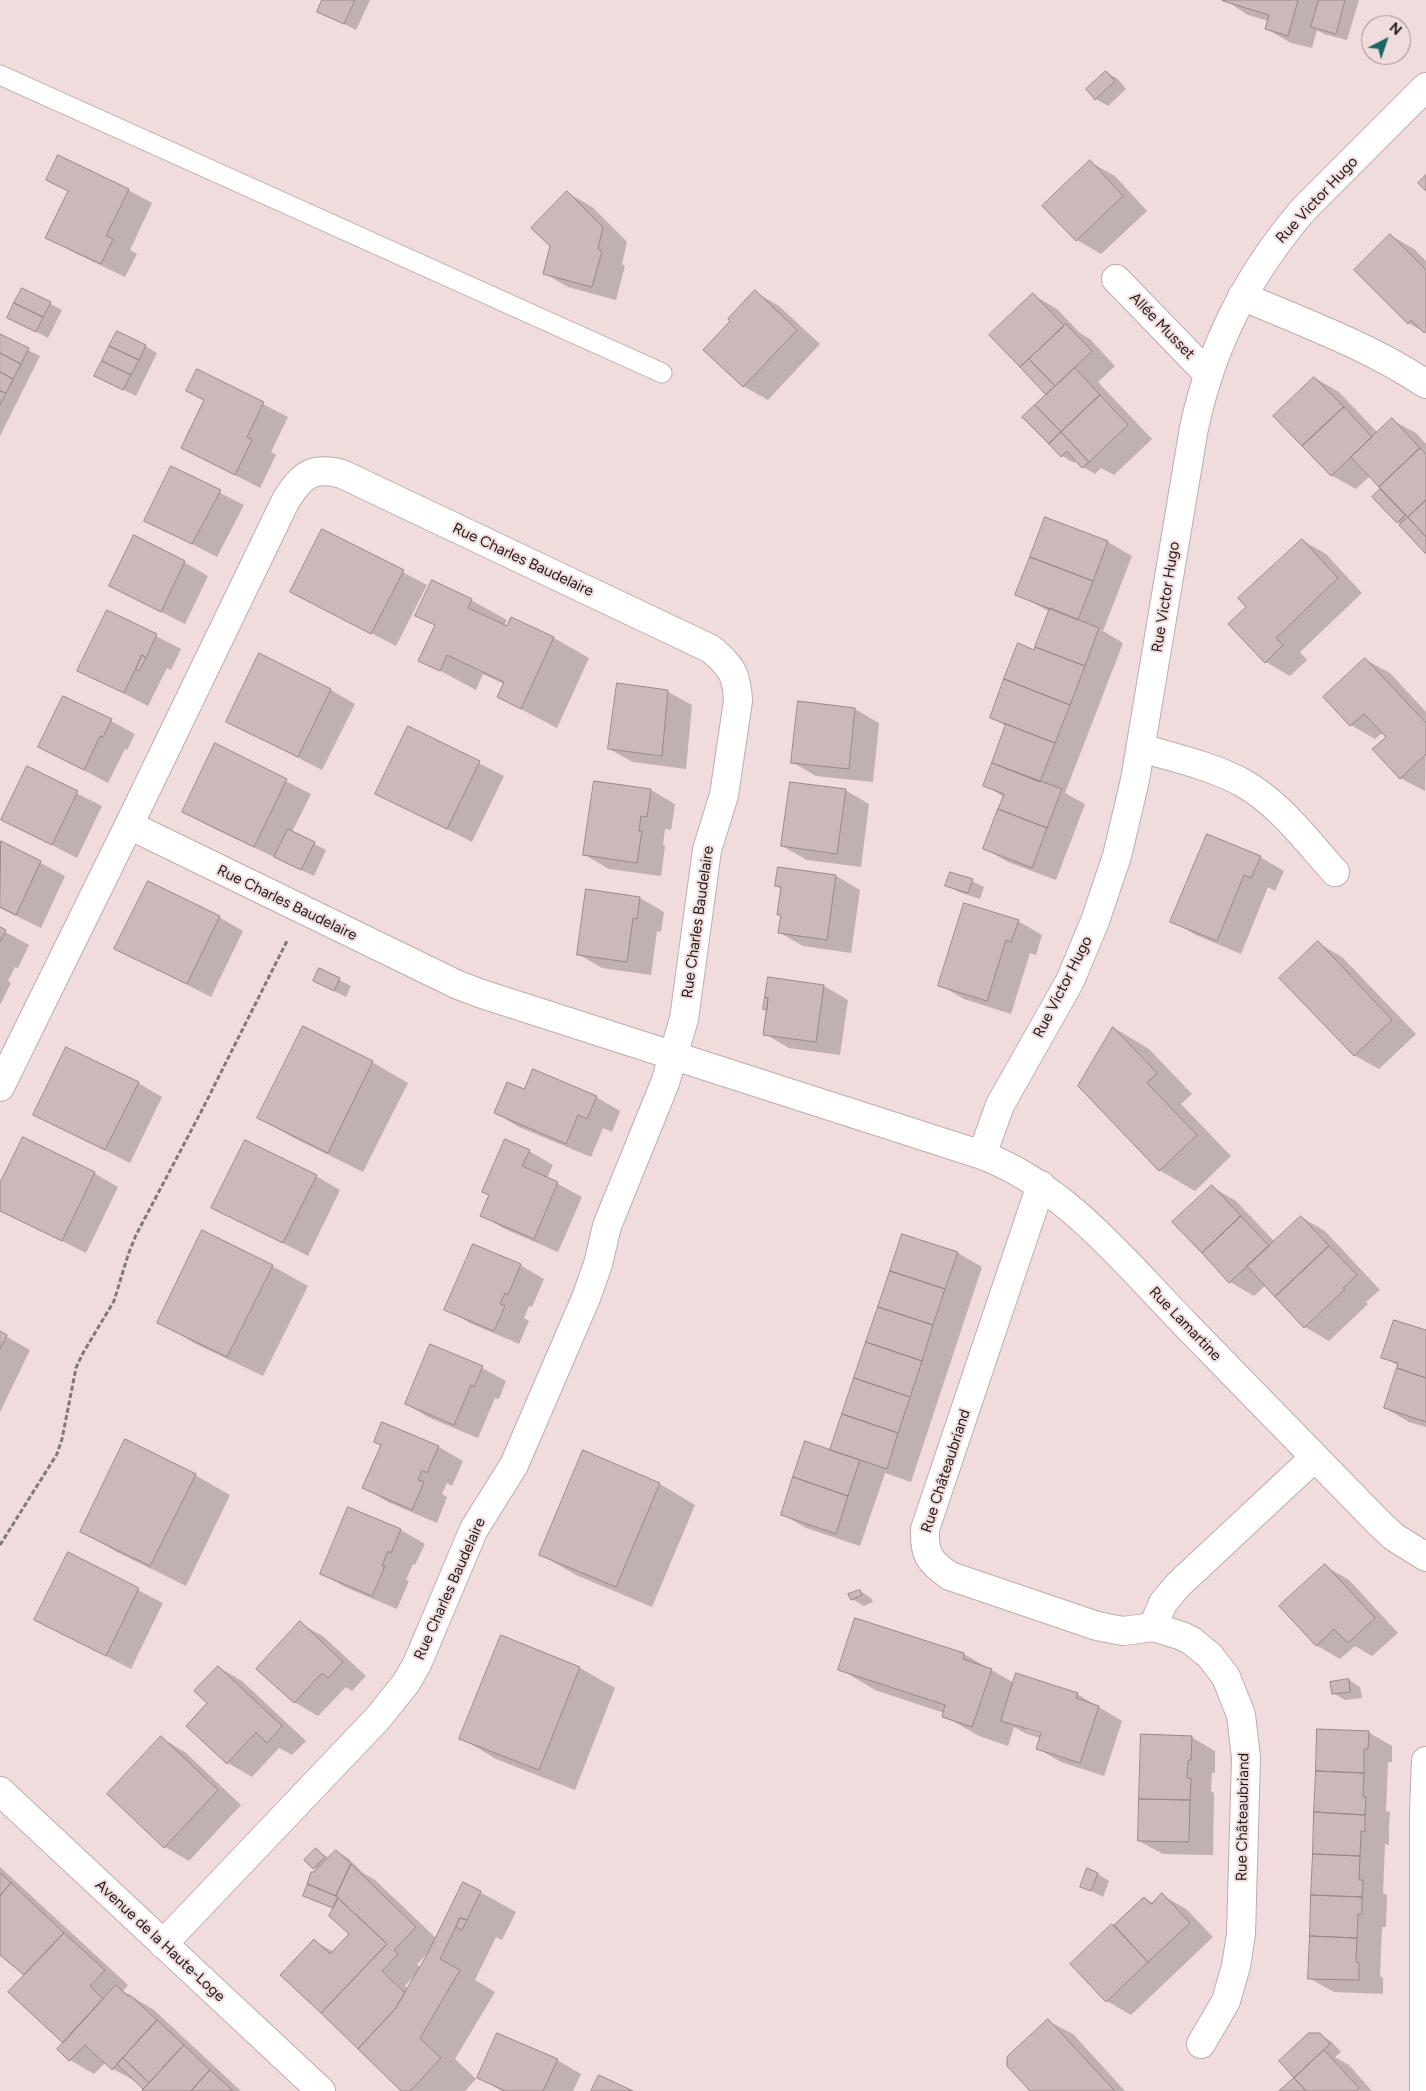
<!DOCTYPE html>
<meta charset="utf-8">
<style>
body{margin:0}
#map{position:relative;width:1426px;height:2091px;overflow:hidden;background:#f0dcdc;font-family:Figtree,sans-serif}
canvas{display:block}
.north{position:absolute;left:1361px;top:15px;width:50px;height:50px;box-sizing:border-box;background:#f0dcdc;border:1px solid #9d8f8e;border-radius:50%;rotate:41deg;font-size:14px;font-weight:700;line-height:20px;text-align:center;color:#211b1a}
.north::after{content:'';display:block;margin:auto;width:18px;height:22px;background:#1b6761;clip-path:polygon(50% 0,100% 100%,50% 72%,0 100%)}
</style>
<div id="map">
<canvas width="1426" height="2091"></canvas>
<div class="north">N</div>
</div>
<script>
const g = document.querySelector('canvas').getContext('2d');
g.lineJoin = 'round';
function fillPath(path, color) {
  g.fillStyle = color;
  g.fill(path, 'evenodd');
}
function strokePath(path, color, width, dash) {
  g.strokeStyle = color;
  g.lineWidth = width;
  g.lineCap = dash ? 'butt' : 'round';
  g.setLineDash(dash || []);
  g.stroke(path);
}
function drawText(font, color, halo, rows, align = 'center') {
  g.font = font + ' Figtree,sans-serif';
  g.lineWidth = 4;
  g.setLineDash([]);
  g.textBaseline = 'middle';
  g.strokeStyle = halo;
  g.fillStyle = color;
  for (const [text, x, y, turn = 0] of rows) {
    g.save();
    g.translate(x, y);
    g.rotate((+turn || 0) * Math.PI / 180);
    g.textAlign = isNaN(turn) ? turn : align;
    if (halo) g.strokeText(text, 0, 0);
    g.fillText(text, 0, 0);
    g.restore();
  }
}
const shadow = new Path2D(`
 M323,0H370L356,30L318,11Z
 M1225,0H1359L1347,40L1324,34L1317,30L1312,48L1291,43L1267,29L1269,21L1248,15Z
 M1106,72L1118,79L1126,89L1108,106L1096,99Z
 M1090,162L1115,176L1147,211L1101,254L1077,240L1044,206Z
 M48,179L128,190L152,203L130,250L137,254L125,277L71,251L47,237L69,191Z
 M568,193L592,207L627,242L622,264L625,266L616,300L568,287L544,273Z
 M1390,235L1414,249L1426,261V333L1408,323Z
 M22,289L62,310L48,338L21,324Z
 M755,292L779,306L820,344L768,400L743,386L732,321Z
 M1033,295L1057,309L1080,333L1090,339L1115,366L1098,382L1152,439L1114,475L1101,468L1095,474L1083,467L1077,460L1074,463L1062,456L1024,417L1047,395L1021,366Z
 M0,336L40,356L0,436Z
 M145,346L157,353L136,396L108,382Z
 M197,370L288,417L271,452L276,455L260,488L183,448L205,401L187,391Z
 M1315,378L1339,392L1378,433L1392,420L1416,433L1426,444V552L1398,522L1381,491L1386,494L1370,476L1356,489L1331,475Z
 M171,468L244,505L217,557L146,520Z
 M1046,518L1108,542L1132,556L1103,631L1123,643L1065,793L1085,804L1056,880L1008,862L984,848L1004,797L985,785L1006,726L991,717L1035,652L1050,612L1017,594Z
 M323,530L427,585L396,646L292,592Z
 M1302,540L1326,554L1362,593L1300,652L1307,660L1290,676L1266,662L1248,607Z
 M184,562L208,576L185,624L110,586Z
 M471,600L507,620L504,626L508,628L512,619L554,638L589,658L557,728L498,697L504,684L483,674L476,690L420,660L436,626L417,615Z
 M108,611L181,649L171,670L167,668L148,706L79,670Z
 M1366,660L1390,673L1426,712L1425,791L1400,778L1387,737L1382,733L1375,739L1351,725L1325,697Z
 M331,690L355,704L322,770L227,721Z
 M668,692L692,705L686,769L633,762L609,749Z
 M855,709L879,723L873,782L816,776L792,762Z
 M111,721L135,734L127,750L125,749L108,783L40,747Z
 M408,727L504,776L472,842L376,793Z
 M216,745L311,794L292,832L326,850L314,876L207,825L183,811Z
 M27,768L102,806L77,858L2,819Z
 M651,790L675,804L671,830L665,829L663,845L665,846L661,876L609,869L585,855Z
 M845,790L869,804L861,867L807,860L782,846Z
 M2,842L65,876L41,928L0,908V846Z
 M1260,857L1284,871L1275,891L1268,887L1241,954L1196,935L1172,921Z
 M836,876L860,890L851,953L803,946L779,932L782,916L778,914L782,889L776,886Z
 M972,881L984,887L980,899L959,892L947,885Z
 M640,898L664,912L661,932L657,931L651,975L602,968L578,954Z
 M219,917L243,931L211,997L116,948Z
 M1018,921L1042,935L1036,955L1030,953L1011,1014L964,999L940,985Z
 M0,929L29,945L18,968L15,967L8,981L11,983L0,1005Z
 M1318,943L1342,957L1416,1034L1379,1069L1354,1055Z
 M320,970L351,986L346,997L326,987Z
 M824,986L848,1000L840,1055L789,1048L765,1034Z
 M1114,1028L1149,1049L1192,1094L1181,1104L1231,1156L1195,1191L1159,1170Z
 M372,1062L408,1083L363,1172L294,1138L259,1118Z
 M138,1083L162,1097L130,1163L35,1115Z
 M524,1091L596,1097L620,1111L612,1132L603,1128L591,1157L519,1127L495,1113Z
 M529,1151L553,1165L547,1178L582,1197L558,1252L505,1229L481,1215Z
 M94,1173L118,1187L86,1253L0,1210V1186Z
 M316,1176L340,1190L308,1256L213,1207Z
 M1212,1187L1236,1201L1275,1242L1301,1217L1325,1231L1380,1290L1366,1302L1368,1304L1329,1341L1305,1327L1266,1285L1254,1296L1230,1282Z
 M958,1253L982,1267L911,1482L885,1473L860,1546L806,1528L782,1514L831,1452Z
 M520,1265L544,1279L532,1307L529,1306L524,1318L529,1321L519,1344L470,1323L446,1309Z
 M272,1266L308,1286L263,1376L194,1343L159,1322Z
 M1426,1332V1427L1409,1422L1385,1408L1399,1366L1383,1357Z
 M0,1333L30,1350L0,1412Z
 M482,1368L506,1381L499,1399L495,1398L478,1438L430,1418L406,1404Z
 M383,1424L439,1447L463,1461L452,1486L447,1483L442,1494L447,1497L437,1523L388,1502L364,1488L382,1445Z
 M583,1452L660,1484L695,1505L652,1607L576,1575L540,1554Z
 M195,1475L230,1495L186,1586L117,1552L81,1531Z
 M401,1530L425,1544L415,1565L413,1564L406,1580L409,1581L397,1609L345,1587L321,1573Z
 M68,1554L163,1603L131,1669L36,1620Z
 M1325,1566L1349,1580L1398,1633L1372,1656L1355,1646L1340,1659L1316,1645Z
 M860,1591L871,1598L873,1602L864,1606L852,1599Z
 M856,1619L964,1654L1014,1683L1077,1694L1122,1721L1104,1776L1061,1762L1037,1748L1040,1738L1027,1734L1014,1727L1008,1746L979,1736L944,1716V1713L875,1690L840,1669ZM1027,1727L1047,1734L1046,1736L1027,1730Z
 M300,1623L324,1637L366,1676L352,1691L346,1687L318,1716L294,1702Z
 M502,1637L580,1668L615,1688L575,1790L496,1759L461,1738Z
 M218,1667L242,1681L306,1741L292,1755L279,1748L252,1777L228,1763L209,1703Z
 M1349,1680L1360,1687L1362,1698L1345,1700L1333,1693Z
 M1319,1731L1368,1732L1392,1746V1762H1388L1386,1811L1390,1812L1389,1829V1845L1385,1844L1383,1893L1387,1895L1386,1927H1382L1380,1976L1383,1978V1994L1334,1992L1309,1978Z
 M1191,1737L1215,1751V1773H1212L1211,1791L1214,1793L1213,1855L1163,1854L1139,1841Z
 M161,1738L185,1752L241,1805L189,1861L165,1847Z
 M316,1850L329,1858L336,1851L348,1858L363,1873L375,1880L436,1938L480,1892L516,1912L502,1940L496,1937L475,1980L495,1992L455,2059L476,2079L465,2091H403L314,1941L334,1952L350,1934L334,1909L305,1895L317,1870L306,1860ZM427,1954L428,1955L420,1968L417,1964ZM414,1976L415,1977L408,1989L405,1986Z
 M0,1867L128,1985L123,1991L154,2010L241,2091H143L145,2089L137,2082L113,2069L106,2062L94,2074L70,2060L58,2049L64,2043L26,1975L0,1952Z
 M1098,1874L1109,1881L1103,1897L1082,1886Z
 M1162,1895L1186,1909L1213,1937L1131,2015L1107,2001L1072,1964L1144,1898L1153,1903Z
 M1048,2021L1073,2034L1125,2091H1032Z
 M1319,2034L1332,2042L1341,2052L1335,2057L1349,2065L1372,2091H1281L1296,2078L1280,2061Z
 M557,2060L581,2074L573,2091H502L478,2077Z`);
const building = new Path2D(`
 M322,0H355L344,24L317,12Z
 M1223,0H1298L1288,36L1265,29L1269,15L1223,1Z
 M1319,0H1345L1336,34L1311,27Z
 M1106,71L1115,81L1095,100L1086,89Z
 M58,155L129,189L106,236L113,239L101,264L45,238L68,191L46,180Z
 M1090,160L1123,196L1076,241L1042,206Z
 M1426,175V191L1418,183Z
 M567,191L603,227L598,249L602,251L592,287L543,274L550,246L531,228Z
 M1390,234L1426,270V331L1424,333L1411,320L1408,324L1354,270Z
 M22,288L51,302L43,317L14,303Z
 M755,290L797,330L743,387L703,350L730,321L728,319Z
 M1033,293L1064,326L1020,367L989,335Z
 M14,303L43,317L36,332L7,318Z
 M1066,324L1092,351L1055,386L1029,359Z
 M117,331L146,345L139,360L109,346Z
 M0,334L29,348L21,364L0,353Z
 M109,346L139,360L131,375L102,361Z
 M0,353L21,364L13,379L0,372Z
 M1029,359L1055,386L1046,395L1020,367Z
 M102,361L131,375L123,390L94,376Z
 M1075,368L1100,395L1061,432L1035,405Z
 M197,369L264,402L247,437L252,440L235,475L181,448L204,400L186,391Z
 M0,372L13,379L6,393L0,391Z
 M1314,377L1344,407L1302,446L1273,416Z
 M0,391L6,393L0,405Z
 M1100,395L1128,425L1089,462L1061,432Z
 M1035,405L1061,432L1049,444L1022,417Z
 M1344,407L1372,437L1331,476L1302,446Z
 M1392,418L1420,448L1379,487L1351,457Z
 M1061,432L1089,462L1082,468L1067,451L1061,457L1049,444Z
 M1420,448L1426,454V500L1408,517L1379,487Z
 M171,466L221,490L192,544L144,521Z
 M1380,489L1405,515L1397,523L1372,497Z
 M1426,500V537L1408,517Z
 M1045,517L1108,541L1093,581L1030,557Z
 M1408,517L1426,537V554L1399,525Z
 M322,529L404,570L371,634L290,592Z
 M134,535L185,561L161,612L109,586Z
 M1302,539L1338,578L1276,638L1283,645L1265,663L1228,624L1246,607L1238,598Z
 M1030,557L1093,581L1078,620L1015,595Z
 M432,580L472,599L468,608L507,626L511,617L554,637L521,709L497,697L504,682L447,655L440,671L418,661L435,625L415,616Z
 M1050,608L1099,628L1085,666L1035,647Z
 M107,610L157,634L146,658L142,655L124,693L77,671Z
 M1018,643L1034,650L1035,647L1085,666L1070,705L1004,679Z
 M259,653L331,689L298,757L226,722Z
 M142,655L146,658L139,671L136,669Z
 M1365,658L1426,723V754L1400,779L1372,749L1386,737L1364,714L1350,726L1323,697Z
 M1004,679L1070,705L1055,743L990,718Z
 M617,683L668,690L662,756L608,749Z
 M63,696L112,719L103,737L100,736L84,770L38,747Z
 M798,701L855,708L849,769L791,763Z
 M1006,724L1055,743L1040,782L992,763Z
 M408,726L480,761L447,829L375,794Z
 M215,743L287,779L254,847L182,812Z
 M992,763L1062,789L1047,828L998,809L1004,794L983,786Z
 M27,766L78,791L52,845L1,820Z
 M594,781L651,789L647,817L641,816L639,831H642L637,863L583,855Z
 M790,782L846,789L837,854L781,846Z
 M998,809L1047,828L1032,868L983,849Z
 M288,829L315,842L301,870L274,857Z
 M1207,834L1261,856L1251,878L1244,875L1217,941L1170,922Z
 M1,841L41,861L16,915L0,907Z
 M778,867L836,875L827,940L778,933L781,915H777L781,887L775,886Z
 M950,872L973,879L968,893L945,886Z
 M148,881L220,916L187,984L114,949Z
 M586,889L640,897L637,919L633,918L627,962L577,955Z
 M964,903L1019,920L1011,942L1006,940L987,1001L938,986Z
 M0,927L6,930L0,942Z
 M1318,941L1392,1020L1354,1056L1279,978Z
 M319,968L340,978L334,991L313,981Z
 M768,977L824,985L816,1042L763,1035L768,998L765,997Z
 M765,997L768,998L767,1010L763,1009Z
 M303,1026L373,1061L328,1153L257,1118Z
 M1113,1027L1157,1073L1147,1083L1197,1135L1159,1171L1078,1086Z
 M66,1047L139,1082L105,1150L33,1115Z
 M533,1069L597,1096L587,1119L578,1115L566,1144L494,1113L507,1082L524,1089Z
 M23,1137L95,1172L62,1241L0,1211V1183Z
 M505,1139L530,1150L522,1166L558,1182L534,1239L480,1216L489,1195L482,1192Z
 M245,1140L317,1175L283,1243L211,1208Z
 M1212,1185L1241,1216L1202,1253L1172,1222Z
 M1241,1216L1269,1246L1229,1283L1202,1253Z
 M1301,1216L1329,1246L1275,1297L1247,1266Z
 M202,1230L273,1265L227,1357L157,1323Z
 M902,1234L958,1252L945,1289L890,1271Z
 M473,1244L521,1264L508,1295L505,1293L500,1304L505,1306L494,1331L444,1310Z
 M1329,1246L1357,1275L1343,1288L1345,1289L1304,1328L1275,1297Z
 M890,1271L945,1289L933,1325L878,1307Z
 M878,1307L933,1325L922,1361L866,1342Z
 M1394,1320L1426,1330V1378L1397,1368L1398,1363L1381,1358Z
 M0,1331L7,1335L0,1349Z
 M866,1342L922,1361L910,1397L854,1378Z
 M430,1344L483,1366L474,1387L471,1385L454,1425L405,1404Z
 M1397,1368L1426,1378V1422L1384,1408Z
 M854,1378L910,1397L898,1433L842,1414Z
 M842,1414L898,1433L887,1469L830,1450Z
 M382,1422L439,1446L427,1473L422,1470L418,1480L424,1482L412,1510L362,1488L381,1445L374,1442Z
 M125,1439L196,1474L150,1566L80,1532Z
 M805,1441L860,1460L848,1496L793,1477Z
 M583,1450L660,1483L616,1587L539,1555Z
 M793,1477L848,1496L836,1534L781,1515Z
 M348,1507L401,1529L391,1553L388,1551L382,1566H385L372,1596L320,1574Z
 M68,1552L139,1588L106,1656L34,1620Z
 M1325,1564L1375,1618L1348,1643L1334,1629L1316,1646L1279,1606Z
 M860,1590L862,1595L851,1600L848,1594Z
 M855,1618L964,1653L963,1659L992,1669L972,1727L942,1717L945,1705L838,1670Z
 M300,1621L343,1662L328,1678L322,1673L294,1703L256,1669Z
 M501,1635L580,1667L539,1770L459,1739Z
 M218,1666L282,1726L267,1743L256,1732L227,1764L186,1726L207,1703L194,1691Z
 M1016,1673L1078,1693L1076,1698L1099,1706L1080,1763L1036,1749L1041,1733L1001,1721Z
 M1349,1679L1350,1692L1332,1694L1330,1682Z
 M1317,1729L1369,1731L1368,1749H1364V1773L1316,1771Z
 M1141,1734L1192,1736L1191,1760H1188L1187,1778H1191L1190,1800L1139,1799Z
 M161,1736L218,1790L164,1848L107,1794Z
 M1316,1771L1364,1773L1363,1797H1366L1365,1815L1314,1812Z
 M1139,1799L1190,1800L1189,1842L1138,1841Z
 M1314,1812L1365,1815V1832L1361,1831L1360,1856L1313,1854Z
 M316,1848L325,1857L313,1869L304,1860Z
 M336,1850L351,1864L336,1896L307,1884L311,1872H313Z
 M1313,1854L1360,1856L1359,1880H1363L1362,1897L1311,1895Z
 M351,1864L416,1927L394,1950L398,1954L382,1971L405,1993L395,2009L358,2049L321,2013L387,1944L336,1896Z
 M1087,1868L1098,1873L1091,1891L1080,1887Z
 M0,1873L11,1883L0,1896Z
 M463,1882L481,1891L467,1920L460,1918L440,1959L460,1970L420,2038L441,2058L410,2091H401L358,2049L395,2009L428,1953Z
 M11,1883L64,1933L24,1975L0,1955V1896Z
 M308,1884L336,1896L338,1898L333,1908L303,1896Z
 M1162,1893L1190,1923L1148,1962L1114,1925L1144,1897L1151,1904Z
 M1311,1895L1362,1897V1914H1358L1357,1938L1310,1936Z
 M338,1898L387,1944L321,2013L280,1975L314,1939L330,1954L349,1934L329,1916Z
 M460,1918L467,1920L462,1930L456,1927Z
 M1112,1924L1148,1962L1106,2002L1070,1964Z
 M64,1933L105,1970L90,1986L103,1999L63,2043L8,1992Z
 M1310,1936L1357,1938L1356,1962L1359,1963V1980L1308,1979Z
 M116,1985L128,1996L130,1995L157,2020L112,2070L85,2045L69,2061L57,2049Z
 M1048,2019L1115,2091H1030L1007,2066V2057Z
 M157,2020L184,2045L149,2083L123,2058Z
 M497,2033L558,2059L543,2091H505L477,2078Z
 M1309,2033H1320L1330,2044L1294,2078L1279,2061Z
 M184,2045L210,2070L191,2091H142Z
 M1324,2050L1359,2088L1355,2091H1306L1294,2078Z
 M123,2058L149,2083L143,2089L117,2064Z
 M210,2070L233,2091H191Z
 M599,2075L633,2091H591Z
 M1294,2078L1306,2091H1279Z`);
const path = new Path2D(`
 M0,1545L57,1454L62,1439L76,1368L83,1353L114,1301L128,1255L136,1235L202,1110L287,941`);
const service = new Path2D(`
 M0,75L662,373`);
const minor = new Path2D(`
 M1116,279L1208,374
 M1242,296C1304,323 1369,346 1426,384
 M1141,748C1175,758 1212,766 1243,783C1280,804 1307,841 1335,872
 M0,1087L129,825
 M982,1155L1000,1105L1070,981L1095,921L1117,856L1135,780L1194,428C1212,344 1248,274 1304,209L1426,87
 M1041,1185L925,1529C924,1554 929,1562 950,1576L1097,1626L1123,1631L1153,1627L1182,1636L1192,1641L1210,1656L1226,1677L1241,1715L1246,1758L1241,1934L1236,1966L1226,2001L1201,2044
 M1153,1627L1163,1603L1178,1585L1315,1457
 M0,1791L321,2091
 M163,1944L378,1718L406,1683L417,1664L474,1529L514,1465L586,1298L598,1264L607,1226L665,1083L684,1019L707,850L724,795L738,701C737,674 731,666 711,649L342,474C312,466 302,475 286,500L129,825L458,985L482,994C649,1048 815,1101 982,1155C1066,1187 1125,1262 1186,1325C1250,1391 1315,1457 1379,1523L1394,1537L1426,1557
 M1424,2091V1811L1426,1761`);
const streetNames = [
 ["Rue Victor Hugo",1317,200,-47],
 ["Allée Musset",1162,326,46],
 ["Rue Charles Baudelaire",523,560,25],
 ["Rue Victor Hugo",1166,597,-81],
 ["Rue Charles Baudelaire",287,903,26],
 ["Rue Charles Baudelaire",698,922,-82],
 ["Rue Victor Hugo",1063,987,-63],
 ["Rue Lamartine",1185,1324,46],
 ["Rue Châteaubriand",946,1471,-72],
 ["Rue Charles Baudelaire",450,1589,-66],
 ["Rue Châteaubriand",1243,1817,-89],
 ["Avenue de la Haute-Loge",160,1941,43]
];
fillPath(shadow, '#0003');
fillPath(building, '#cbb8b8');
strokePath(building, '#9a8887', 1);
strokePath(service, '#bfacab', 21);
strokePath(minor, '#bfacab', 30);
strokePath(path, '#847877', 3, [5, 2.5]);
strokePath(service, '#fff', 19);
strokePath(minor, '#fff', 28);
drawText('15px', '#211b1a', '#f0dcdc', streetNames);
</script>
